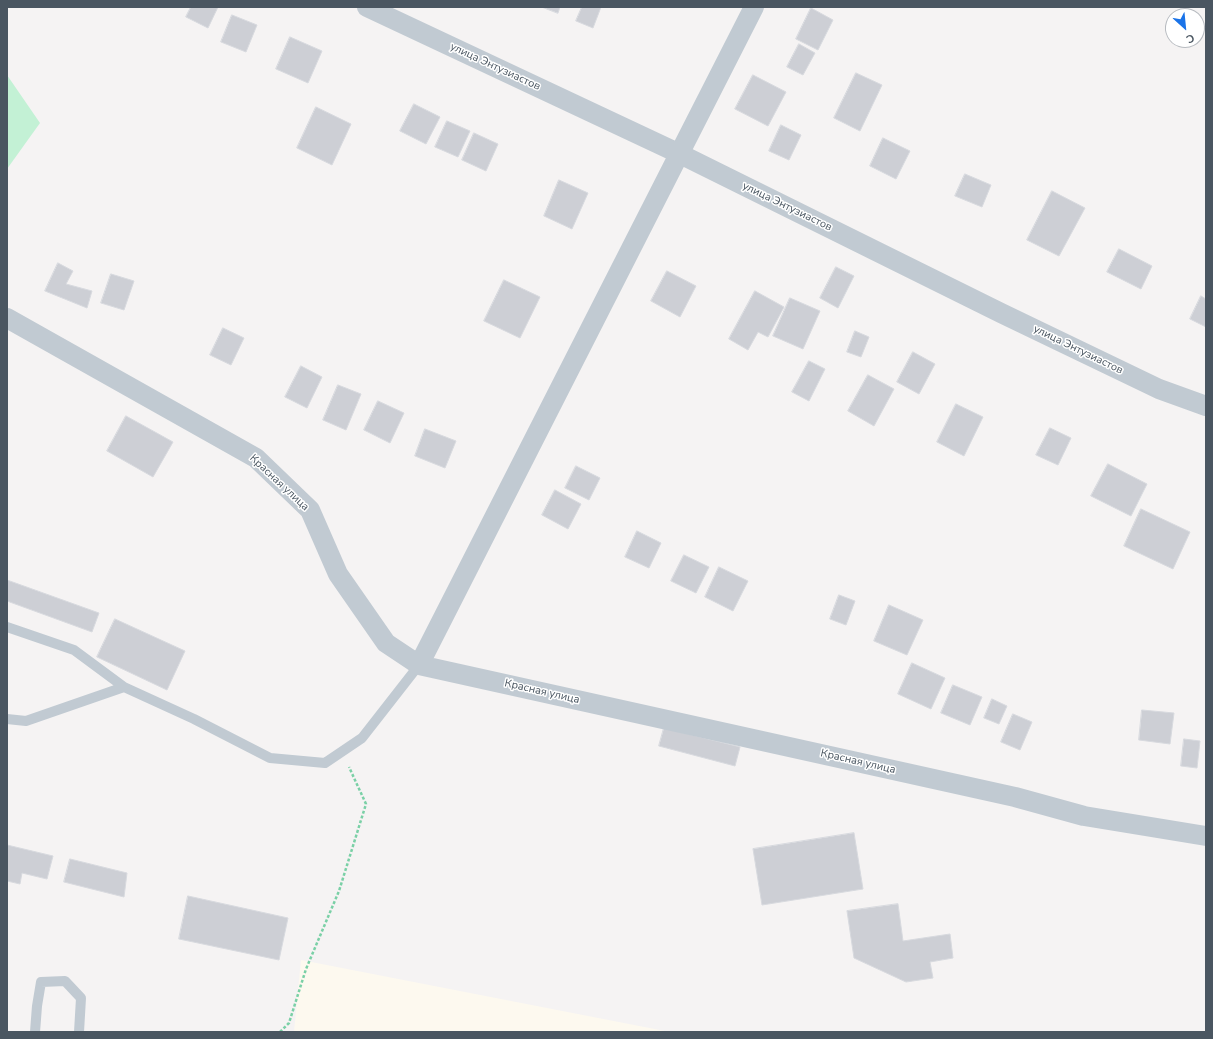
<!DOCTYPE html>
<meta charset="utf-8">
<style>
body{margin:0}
#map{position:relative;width:1213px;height:1039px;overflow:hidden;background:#f5f3f3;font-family:"Nunito Sans",sans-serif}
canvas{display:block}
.frame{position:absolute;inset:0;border:8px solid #4a5661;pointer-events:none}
.north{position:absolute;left:1165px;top:8px;width:40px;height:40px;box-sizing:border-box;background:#fff;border:1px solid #b7bbc0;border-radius:50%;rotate:153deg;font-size:11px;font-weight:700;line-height:16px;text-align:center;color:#4a5661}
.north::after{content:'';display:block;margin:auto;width:14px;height:18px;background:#1a73e8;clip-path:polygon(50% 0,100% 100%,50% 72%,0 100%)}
</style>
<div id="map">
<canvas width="1213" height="1039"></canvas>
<div class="frame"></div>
<div class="north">С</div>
</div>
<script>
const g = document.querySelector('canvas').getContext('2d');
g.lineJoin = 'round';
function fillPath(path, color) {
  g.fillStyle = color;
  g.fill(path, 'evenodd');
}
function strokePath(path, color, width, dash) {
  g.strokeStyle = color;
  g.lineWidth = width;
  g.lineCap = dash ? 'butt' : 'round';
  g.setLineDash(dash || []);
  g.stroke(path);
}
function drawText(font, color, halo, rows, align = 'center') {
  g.font = font + ' "Nunito Sans",sans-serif';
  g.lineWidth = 3;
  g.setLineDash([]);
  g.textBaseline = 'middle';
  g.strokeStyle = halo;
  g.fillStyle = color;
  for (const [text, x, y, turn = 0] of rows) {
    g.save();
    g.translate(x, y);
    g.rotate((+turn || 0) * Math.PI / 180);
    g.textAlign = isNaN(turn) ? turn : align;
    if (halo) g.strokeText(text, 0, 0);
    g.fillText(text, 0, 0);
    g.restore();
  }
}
const commercial = new Path2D(`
 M301,960L670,1032H294Z`);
const green = new Path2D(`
 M7,75L40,123L7,169Z`);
const building = new Path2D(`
 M191,7H218L208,28L186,17Z
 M542,7H560L558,13Z
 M582,7H601L593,28L576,21Z
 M811,8L833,20L818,50L796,39Z
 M232,15L257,25L246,52L221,42Z
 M290,37L322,51L308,83L276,69Z
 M799,44L815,53L803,75L787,67Z
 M856,73L882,85L860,131L834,118Z
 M753,75L786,92L768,126L735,109Z
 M414,104L440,117L426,144L400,131Z
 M316,107L351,124L332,165L297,148Z
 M447,121L470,131L458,157L435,147Z
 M781,125L801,135L789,160L769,151Z
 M474,133L498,144L486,171L462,160Z
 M883,138L910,151L896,179L870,166Z
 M965,174L991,185L982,207L955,196Z
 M559,180L588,193L572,229L544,216Z
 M1052,191L1085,208L1059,256L1027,240Z
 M1119,249L1152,266L1141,289L1107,272Z
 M58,263L73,271L66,284L92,291L87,308L45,291Z
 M836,267L854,276L838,308L820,298Z
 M667,271L696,286L680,317L651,301Z
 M111,274L134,281L124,310L101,303Z
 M504,280L540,297L520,338L484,321Z
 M755,291L784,307L768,337L758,332L748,350L729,339Z
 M1201,296L1206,299V327L1190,319Z
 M790,298L820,311L803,349L773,336Z
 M223,328L244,338L231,365L210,355Z
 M855,331L869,337L861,357L847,352Z
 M913,352L935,364L919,394L897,382Z
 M809,361L825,369L809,401L792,392Z
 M301,366L322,377L307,408L285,397Z
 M868,375L894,389L874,426L848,411Z
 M338,385L361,394L346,430L323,420Z
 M378,401L404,413L390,443L364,430Z
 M956,404L983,417L964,456L937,442Z
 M126,416L173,442L153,477L107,451Z
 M1050,428L1071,438L1058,465L1036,455Z
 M425,429L456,441L445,468L415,456Z
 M1108,464L1147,484L1131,516L1091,496Z
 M576,466L600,478L589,500L565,488Z
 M555,490L581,504L568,529L542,515Z
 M1141,509L1190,532L1173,569L1124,546Z
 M637,531L661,543L649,568L625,557Z
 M684,555L709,567L696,593L671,581Z
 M719,567L748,581L733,611L705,597Z
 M7,580L99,613L92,632L7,601Z
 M839,595L855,601L846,625L830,619Z
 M889,605L923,620L907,655L874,641Z
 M115,619L185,651L167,690L97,657Z
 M912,663L945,678L931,709L898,694Z
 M953,685L982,697L970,725L941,713Z
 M992,699L1007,706L999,724L984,718Z
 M1142,710L1174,713L1170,744L1139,740Z
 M1013,714L1032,722L1020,750L1001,742Z
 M664,728L740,747L735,766L659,746Z
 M1184,739L1200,741L1197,768L1181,766Z
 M854,833L863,889L762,905L753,849Z
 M7,845L53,856L47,879L22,873L20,884L7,881Z
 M70,859L127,873L124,897L64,882Z
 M188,896L288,918L279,960L179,939Z
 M898,904L903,941L950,934L953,958L930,962L933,978L906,982L854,958L847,911Z`);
const path = new Path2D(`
 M280,1032L289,1023L306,969L339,891L366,804L349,767`);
const service = new Path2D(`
 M7,627L74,650L124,687
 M7,719L26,721L124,687L194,719L270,758L325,763L362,738L419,665
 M35,1032L37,1006L41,982L65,981L81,998L79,1032`);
const minor = new Path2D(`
 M367,7L680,154L1001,313L1159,389L1206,406
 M7,318L256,458L310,510L338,574L386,643L419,665L1015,797L1084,816L1206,836
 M419,665L754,7`);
const streetNames = [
 ["улица Энтузиастов",495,67,25],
 ["улица Энтузиастов",787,207,26],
 ["улица Энтузиастов",1078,350,26],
 ["Красная улица",279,483,43],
 ["Красная улица",542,692,13],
 ["Красная улица",858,762,13]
];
fillPath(commercial, '#fdf9ef');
fillPath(green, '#c3f1d5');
fillPath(building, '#cdcfd5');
strokePath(building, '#d7d9de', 1);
strokePath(path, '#7ad0a6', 2.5, [3, 2]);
strokePath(service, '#c1cad2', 10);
strokePath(minor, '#c1cad2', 20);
drawText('11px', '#4a5661', '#fff', streetNames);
</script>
